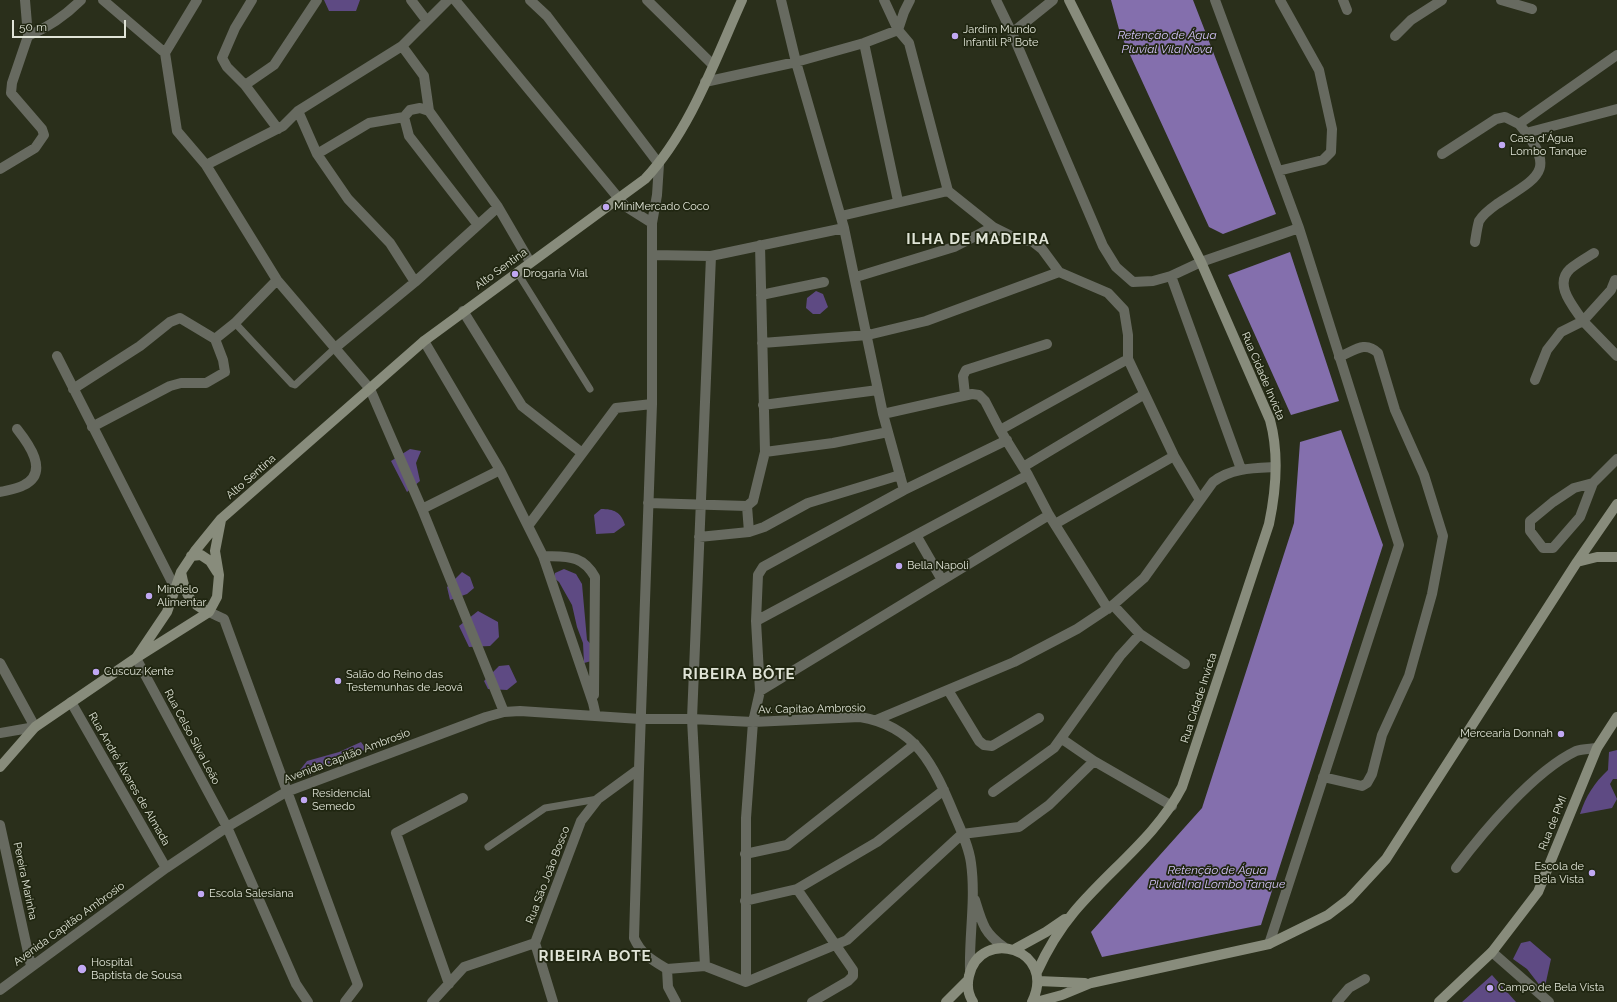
<!DOCTYPE html>
<meta charset="utf-8">
<style>
body{margin:0}
#map{position:relative;width:1617px;height:1002px;overflow:hidden;background:#2a2f1b;font-family:Raleway,sans-serif}
canvas{display:block}
.scale{position:absolute;left:12px;top:20px;width:114px;height:18px;box-sizing:border-box;border:2px solid #e0e4d7;border-top:0;padding-left:5px;font-size:12px;line-height:14px;white-space:nowrap;color:#e0e4d7;-webkit-text-stroke:3px #202611;paint-order:stroke}
</style>
<div id="map">
<canvas width="1617" height="1002"></canvas>
<div class="scale">50 m</div>
</div>
<script>
const g = document.querySelector('canvas').getContext('2d');
g.lineJoin = 'round';
function fillPath(path, color) {
  g.fillStyle = color;
  g.fill(path, 'evenodd');
}
function strokePath(path, color, width, dash) {
  g.strokeStyle = color;
  g.lineWidth = width;
  g.lineCap = dash ? 'butt' : 'round';
  g.setLineDash(dash || []);
  g.stroke(path);
}
function drawText(font, color, halo, rows, align = 'center') {
  g.font = font + ' Raleway,sans-serif';
  g.lineWidth = 3.5;
  g.setLineDash([]);
  g.textBaseline = 'middle';
  g.strokeStyle = halo;
  g.fillStyle = color;
  for (const [text, x, y, turn = 0] of rows) {
    g.save();
    g.translate(x, y);
    g.rotate((+turn || 0) * Math.PI / 180);
    g.textAlign = isNaN(turn) ? turn : align;
    if (halo) g.strokeText(text, 0, 0);
    g.fillText(text, 0, 0);
    g.restore();
  }
}
const green = new Path2D(`
 M324,0H360L356,11H329Z
 M816,291L823,294L828,307L820,314H813L806,308L807,298Z
 M410,449L421,451L416,463L420,481L407,492L391,461Z
 M601,509C614,509 621,512 625,525L614,533L596,534L594,515Z
 M564,569L576,574L582,584L587,640L595,649L599,659L584,663L583,643L577,627L572,605L559,582L554,578L555,573Z
 M462,572L470,577L474,588L467,594L450,600L447,587Z
 M478,611L498,622L499,637L490,646L469,647L459,626Z
 M509,665L517,682L507,690L488,689L484,681L499,666Z
 M361,742L366,749L342,763L325,764L310,776L300,770L307,761L339,752Z
 M1617,750V779H1613L1610,784L1617,799L1612,808L1580,814C1586,796 1594,783 1608,770L1609,752Z
 M1530,941L1551,959L1544,991L1527,969L1513,959L1521,943Z
 M1492,975L1516,1002H1462Z`);
const water = new Path2D(`
 M1111,0H1193L1276,214L1223,234L1209,227L1120,33Z
 M1290,252L1339,401L1291,415L1228,275Z
 M1341,430L1383,545L1261,925L1102,957L1091,932L1202,808L1294,523L1300,442Z`);
const lane = new Path2D(`
 M517,272L590,389
 M235,323L292,384L295,385L335,348
 M488,847L545,808L598,799`);
const street = new Path2D(`
 M103,0L165,53L177,131L206,165L277,280L370,389L422,509L504,712
 M411,0L427,21
 M448,0L402,46L424,76L429,111L498,207L530,262
 M455,0L625,206L652,223
 M647,0L713,65
 M781,0L796,62L864,43L898,30L884,0
 M996,0L1012,33
 M1053,0L1012,33L1103,246L1116,267L1133,282L1153,281L1171,276L1201,262L1299,228L1399,545L1269,944
 M1215,0L1299,228
 M1343,0L1347,10
 M1501,0L1532,9
 M28,36C49,27 65,16 81,0
 M1395,36L1411,20L1442,0
 M864,43L898,201
 M165,53L197,0
 M705,82L796,62L844,228
 M245,85L227,67L222,58L235,28L252,0
 M298,111L317,154L348,199L390,243L415,282
 M429,111L420,108L410,110L404,117L409,136L478,225
 M278,129L245,85L274,65L317,0
 M1526,133L1617,109
 M317,154L369,123L404,117
 M1442,154L1496,119L1505,117L1519,124L1617,55
 M206,165L283,126L298,111L402,46
 M0,169L35,148L44,135L42,129L11,93L12,83L28,36L25,0
 M1278,171L1323,160L1331,152L1332,129L1319,70L1280,0
 M841,216L948,191
 M993,227L1019,240L1032,241L1042,249L1059,272L1108,293L1124,310L1128,335V359
 M1475,242C1476,236 1477,228 1479,221C1483,214 1490,209 1497,204C1538,177 1559,171 1519,124
 M1594,253C1586,258 1577,263 1570,269C1553,285 1574,307 1583,321L1611,290L1615,280
 M652,255L711,256L692,719L705,966
 M711,256L844,228L883,414L904,490
 M1171,276L1241,469
 M856,277L954,247L993,227L948,191L909,43L898,30L904,12L910,0
 M761,295L824,282
 M463,311L522,406L582,453
 M215,339L235,323L277,280
 M424,341L500,470L543,556L593,703L596,716
 M762,343L868,335L926,321L1059,272
 M335,348L415,282L498,207
 M57,356L174,586
 M1535,380L1547,350L1561,332L1583,321L1617,356
 M73,389L140,346L170,322L180,318L215,339L223,360L225,372L206,383H181L170,386L92,427
 M965,395L963,376L966,370L1047,344
 M763,405L878,390
 M883,414L972,394L979,395L985,401L1000,430L1028,475
 M1000,430L1128,359L1174,456L1200,500
 M765,452L833,443L888,432
 M1023,467L1143,395
 M1593,483L1574,488L1553,502L1530,521V531L1543,548H1553L1580,517L1593,483L1617,459
 M0,492C8,490 17,489 24,485C50,472 28,443 17,429
 M648,503L747,506L753,501L765,452L760,245
 M747,506L749,532
 M422,509L500,470
 M1055,524L1174,456
 M528,526L616,408L652,404
 M916,535L942,580
 M699,537L749,532L764,527L808,503L900,475
 M543,556C567,557 582,554 595,577L594,695
 M1113,605L1140,634L1185,664
 M209,612L224,619L358,985L345,1002
 M756,621L1028,475L1049,515L1108,609
 M136,658L227,827L296,984L308,1002
 M0,663L35,727L0,733
 M948,690L979,741L984,745L992,746L1039,718
 M760,691L1049,515
 M71,702L166,868
 M876,720L1014,662L1077,629L1113,605L1144,578L1213,482C1231,468 1253,468 1275,467
 M1062,739L1094,761
 M639,769L634,938C641,954 652,960 667,969
 M1323,777L1362,786L1367,783L1372,774L1382,735L1409,676L1432,594L1443,536L1424,475L1395,410L1378,353C1365,340 1354,351 1339,357
 M993,792L1054,748L1120,656L1140,634
 M0,825L31,966
 M745,854L787,845L915,744
 M1456,868C1483,832 1534,771 1576,751C1582,749 1590,749 1597,748
 M797,889L853,970V976L848,981L812,1002
 M975,900C982,923 984,933 1004,947
 M745,901L797,889L877,842L944,790
 M535,943L553,1002
 M1492,952L1549,1002
 M746,982V818L753,722L760,691L756,621L758,575L763,567L904,490L1007,440
 M449,984L396,833L463,798
 M0,990L166,868L227,827L286,792L486,717L504,712L520,711L640,719H692L753,722L860,717C916,726 934,766 954,814C961,830 969,847 971,863C976,899 969,935 970,970
 M432,1002L464,967L535,943L581,821L598,799L639,769L652,404V223L657,195L659,164L547,16L530,0
 M676,1002L668,987L667,969L705,966L746,982L847,940L962,834L1019,827L1049,805L1094,761L1172,806
 M1337,1002L1349,988L1365,979`);
const secondary = new Path2D(`
 M191,556L201,555L210,561L217,572
 M1577,562L1597,557H1617
 M181,572C185,593 188,603 209,612
 M136,658L167,612L181,572L195,551L221,519L424,341L645,179C690,131 715,60 742,0
 M0,767L35,727L136,658L209,612L217,597L219,575L215,551L221,520
 M1015,949L1046,932L1065,919
 M1037,972C1047,950 1059,930 1074,912C1109,870 1157,836 1182,787L1269,524C1276,491 1279,453 1270,420L1201,262L1069,0
 M1038,981L1085,983
 M946,1002L968,980
 M973,1002C968,994 967,984 969,976C980,926 1058,949 1032,1002
 M1036,1002L1062,995L1091,983L1269,944L1328,915L1349,899L1386,859L1577,562L1617,504
 M1439,1002L1492,952L1538,892L1597,748L1617,717`);
const markers = [
 [955,36,4,"#c1a8f3"],
 [1502,145,4,"#c1a8f3"],
 [606,207,4,"#c1a8f3"],
 [515,274,4,"#c1a8f3"],
 [899,566,4,"#c1a8f3"],
 [149,596,4,"#c1a8f3"],
 [96,672,4,"#c1a8f3"],
 [338,681,4,"#c1a8f3"],
 [1561,734,4,"#c1a8f3"],
 [304,800,4,"#c1a8f3"],
 [1592,873,4,"#c1a8f3"],
 [201,894,4,"#c1a8f3"],
 [82,969,5,"#c1a8f3"],
 [1490,988,4,"#c1a8f3"]
];
const poiNames = [
 ["Jardim Mundo",963,30],
 ["Infantil Rª Bote",963,43],
 ["Casa d´Água",1510,139],
 ["Lombo Tanque",1510,152],
 ["MiniMercado Coco",614,207],
 ["Drogaria Vial",523,274],
 ["Bella Napoli",907,566],
 ["Mindelo",157,590],
 ["Alimentar",157,603],
 ["Cuscuz Kente",104,672],
 ["Salão do Reino das",346,675],
 ["Testemunhas de Jeová",346,688],
 ["Mercearia Donnah",1553,734,"right"],
 ["Residencial",312,794],
 ["Semedo",312,807],
 ["Escola de",1584,867,"right"],
 ["Bela Vista",1584,880,"right"],
 ["Escola Salesiana",209,894],
 ["Hospital",91,963],
 ["Baptista de Sousa",91,976],
 ["Campo de Bela Vista",1498,988]
];
const streetNames = [
 ["Alto Sentina",501,269,-36],
 ["Rua Cidade Invicta",1263,376,67],
 ["Alto Sentina",251,477,-41],
 ["Rua Cidade Invicta",1199,698,-72],
 ["Av. Capitao Ambrosio",812,709,-1],
 ["Rua Celso Silva Leão",192,737,62],
 ["Avenida Capitão Ambrosio",347,756,-21],
 ["Rua André Álvares de Almada",129,779,60],
 ["Rua de PMI",1553,823,-68],
 ["Rua São João Bosco",548,875,-69],
 ["Pereira Marinha",25,881,78],
 ["Avenida Capitão Ambrosio",69,924,-36]
];
const waterNames = [
 ["Retenção de Água",1167,35],
 ["Pluvial Vila Nova",1167,49],
 ["Retenção de Água",1217,870],
 ["Pluvial na Lombo Tanque",1217,884]
];
const districtNames = [
 ["ILHA DE MADEIRA",978,239],
 ["RIBEIRA BÔTE",739,674],
 ["RIBEIRA BOTE",595,956]
];
fillPath(green, '#5e4a83');
fillPath(water, '#846fad');
strokePath(lane, '#676a60', 7);
strokePath(street, '#676a60', 10);
strokePath(secondary, '#888c7c', 10);
for (const [x, y, r, color] of markers) {
  const dot = new Path2D();
  dot.arc(x, y, r, 0, 2 * Math.PI);
  g.fillStyle = color;
  g.fill(dot);
  strokePath(dot, '#202611', 1.5);
}
drawText('11px', '#e0e4d7', '#202611', poiNames, 'left');
drawText('11px', '#e0e4d7', '#202611', streetNames);
drawText('italic 12px', '#d2c2f7', '#202611', waterNames);
g.letterSpacing = '1px';
drawText('bold 15px', '#e0e4d7', '#202611', districtNames);
g.letterSpacing = '0px';
</script>
